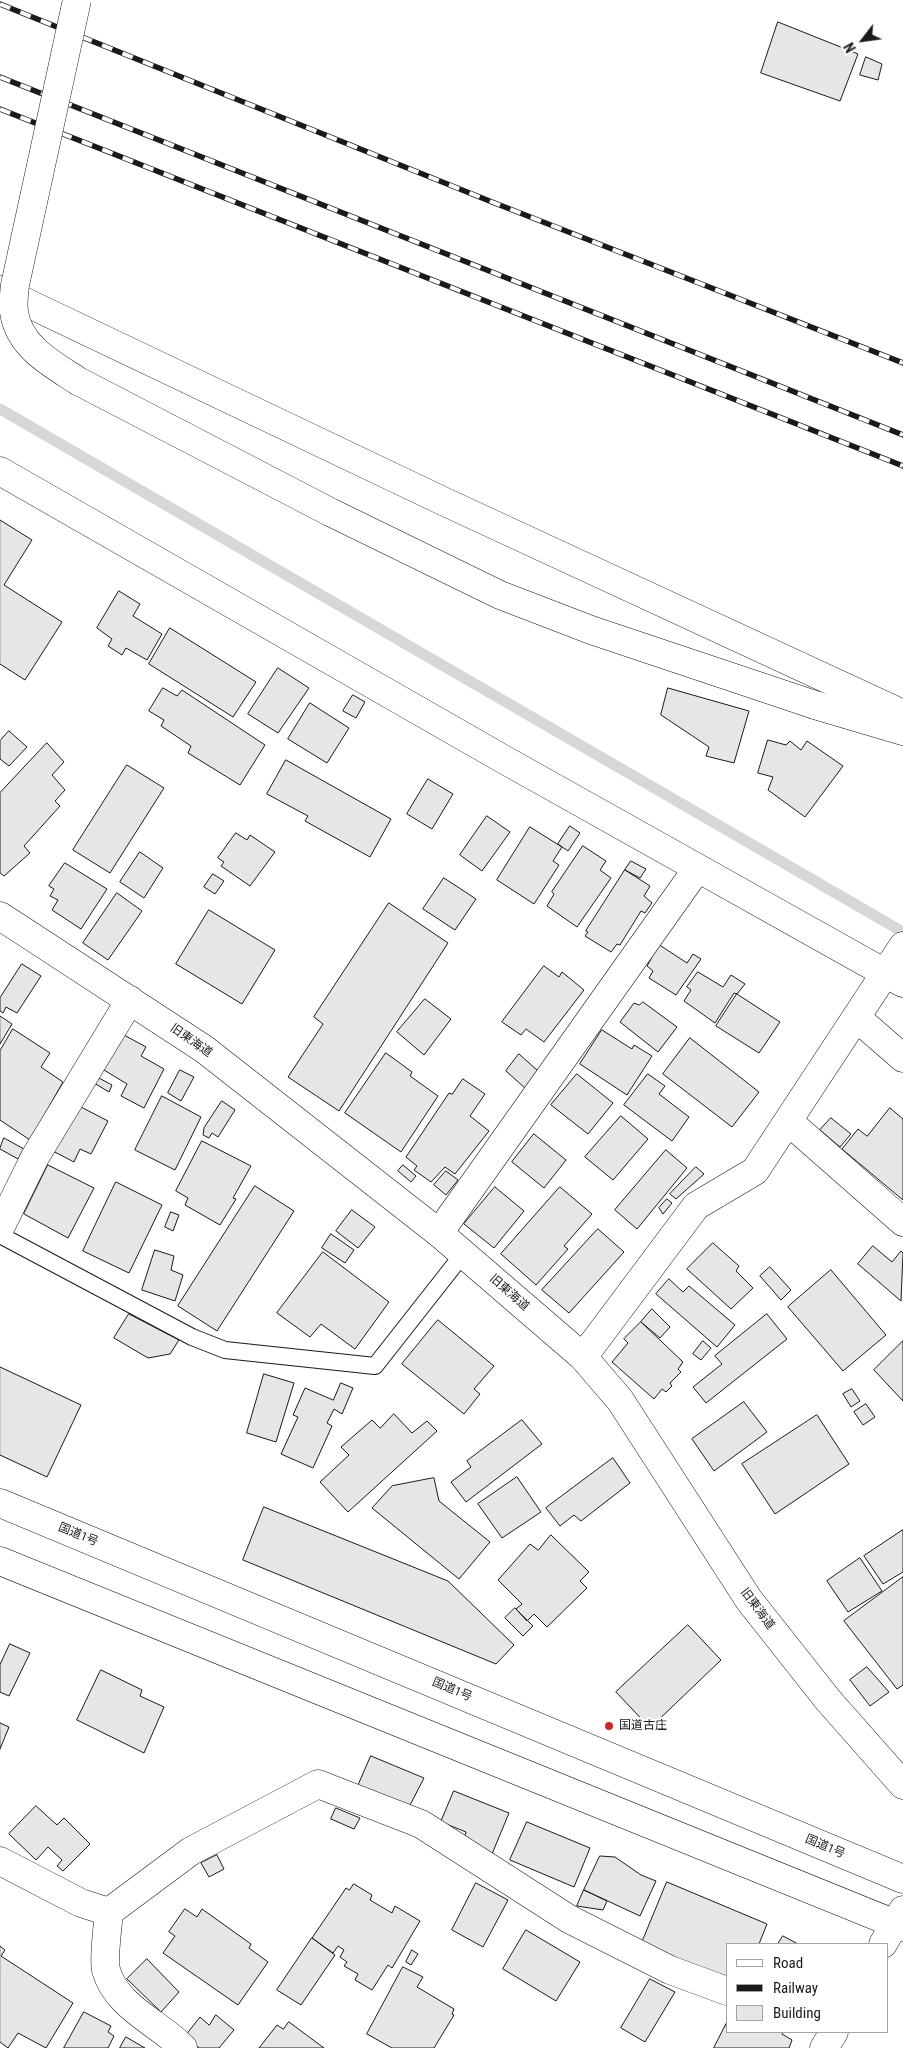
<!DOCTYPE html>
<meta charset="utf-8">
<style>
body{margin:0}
#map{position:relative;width:903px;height:2048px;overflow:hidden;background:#fff;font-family:"Roboto Condensed",sans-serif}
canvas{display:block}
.legend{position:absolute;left:726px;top:1943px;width:162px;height:90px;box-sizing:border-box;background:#fff;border:1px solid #a3a3a3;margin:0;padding:6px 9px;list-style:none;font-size:15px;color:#1a1a1a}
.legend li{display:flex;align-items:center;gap:10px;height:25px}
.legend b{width:25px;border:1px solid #a3a3a3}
.north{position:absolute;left:838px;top:15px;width:50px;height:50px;-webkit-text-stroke:4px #fff;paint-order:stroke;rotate:240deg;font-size:14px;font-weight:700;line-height:20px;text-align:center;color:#1a1a1a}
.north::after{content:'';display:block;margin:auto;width:18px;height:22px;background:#1a1a1a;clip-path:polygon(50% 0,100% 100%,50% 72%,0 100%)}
</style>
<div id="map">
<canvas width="903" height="2048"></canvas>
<ul class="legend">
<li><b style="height:6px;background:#fff"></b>Road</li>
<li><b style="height:6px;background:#1a1a1a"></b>Railway</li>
<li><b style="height:14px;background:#e6e6e6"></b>Building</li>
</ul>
<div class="north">N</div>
</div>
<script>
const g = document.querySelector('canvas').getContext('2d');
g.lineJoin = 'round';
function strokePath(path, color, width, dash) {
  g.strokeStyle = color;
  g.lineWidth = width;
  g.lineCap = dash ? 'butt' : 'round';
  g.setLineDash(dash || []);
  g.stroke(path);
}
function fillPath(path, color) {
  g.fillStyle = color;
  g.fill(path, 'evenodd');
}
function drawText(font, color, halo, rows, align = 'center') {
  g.font = font + ' "Roboto Condensed","Noto Sans JP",sans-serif';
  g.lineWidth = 4;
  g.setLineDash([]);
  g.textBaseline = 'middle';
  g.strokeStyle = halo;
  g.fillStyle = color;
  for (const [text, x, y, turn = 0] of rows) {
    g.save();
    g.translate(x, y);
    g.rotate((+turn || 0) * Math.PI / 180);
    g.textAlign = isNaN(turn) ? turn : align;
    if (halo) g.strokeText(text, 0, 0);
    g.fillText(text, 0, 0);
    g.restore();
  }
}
const stream = new Path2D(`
 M0,409L903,932`);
const building = new Path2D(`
 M778,22L858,54L840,101L761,73Z
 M866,57L882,64L878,80L860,75Z
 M0,520L32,540L4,585L62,622L25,680L0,664Z
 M119,591L140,604L133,616L162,634L147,660L126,648L122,655L108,646L112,639L97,628Z
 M170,628L256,682L233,717L149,664Z
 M278,668L309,688L278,733L248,714Z
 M163,688L177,696L182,690L265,745L240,785L188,753L191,746L161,726L164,720L149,711Z
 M668,688L749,711L734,763L706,756L709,747L661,715Z
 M353,695L365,702L356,718L343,711Z
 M310,703L349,728L327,763L288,739Z
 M9,731L27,747L9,766L0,759V741Z
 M768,740L786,745L790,741L801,750L807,741L843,766L805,817L768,790L773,777L758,773Z
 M47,743L64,762L52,775L65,790L55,801L60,806L24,846L30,853L4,876L0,873V793Z
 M286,760L391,819L370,857L305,821L308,816L267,794Z
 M127,765L164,788L110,873L73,850Z
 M428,779L453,794L432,829L407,814Z
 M487,816L510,832L482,871L460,855Z
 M570,826L580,833L568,851L558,844Z
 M530,827L562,847L553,861L559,865L534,904L497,880Z
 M236,833L247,840L250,835L275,852L250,886L221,866L224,862L218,858Z
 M583,846L606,861L600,870L611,878L577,927L547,906L554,894L552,892Z
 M140,852L163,868L144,898L120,882Z
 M631,861L646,869L640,878L625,870Z
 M65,863L107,889L81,929L52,910L58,900L50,896L54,889L49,886Z
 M625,870L650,886L644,896L652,903L645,913L641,911L620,945L617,944L611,952L585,936L588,932L586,931Z
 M213,874L224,881L215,894L204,887Z
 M444,878L476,899L455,930L423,909Z
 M117,893L142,911L108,960L83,943Z
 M389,903L448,943L339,1111L288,1077L323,1024L314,1017Z
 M209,910L275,950L242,1004L176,964Z
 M658,944L687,963L693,954L701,959L676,995L649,978L653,971L647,966L652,957L649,955Z
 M22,964L41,976L17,1013L6,1007L3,1013L0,1011V998Z
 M544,966L559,977L562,972L584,990L544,1042L526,1029L521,1035L502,1022Z
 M698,972L723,987L731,975L745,984L737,994L734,993L715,1023L684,1001L691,990L687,987Z
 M737,994L780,1022L759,1053L716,1026Z
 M425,999L451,1019L424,1055L397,1032Z
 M643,1002L677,1027L658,1052L620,1022L634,1003L639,1005Z
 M0,1016L12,1024L0,1044Z
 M13,1029L50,1053L41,1067L63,1082L30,1140L0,1120V1051Z
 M602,1030L632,1049L634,1045L652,1056L627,1095L580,1064Z
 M124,1035L146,1047L141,1056L164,1069L144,1108L121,1096L127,1084L104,1070Z
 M690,1038L759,1092L732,1127L663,1074Z
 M386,1053L412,1072L410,1076L438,1096L401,1152L345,1113Z
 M519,1054L538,1071L526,1089L506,1071Z
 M180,1070L194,1077L181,1101L168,1093Z
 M577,1074L613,1103L588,1134L551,1105Z
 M648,1074L665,1086L659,1094L689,1117L672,1141L624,1105Z
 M97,1077L112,1085L109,1092L94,1083Z
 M463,1079L485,1094L470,1116L489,1131L455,1174L445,1167L431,1182L414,1170L417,1166L406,1157L449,1093L452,1094Z
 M162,1096L201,1117L175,1170L135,1150Z
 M222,1101L235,1110L218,1137L212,1133L209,1138L203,1135L204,1128Z
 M77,1105L108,1121L91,1154L80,1149L74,1162L47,1148Z
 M890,1108L903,1119V1200L842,1149L858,1129L867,1136Z
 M621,1116L648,1139L613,1180L585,1157Z
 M831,1118L851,1134L840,1147L820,1130Z
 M534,1134L566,1160L544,1188L512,1162Z
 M4,1138L24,1149L18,1159L0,1149Z
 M202,1141L251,1166L233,1198L236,1199L220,1225L185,1205L188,1198L176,1191Z
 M666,1150L687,1168L637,1229L615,1210Z
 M48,1165L94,1188L68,1238L24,1214Z
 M403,1165L416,1176L411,1182L398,1171Z
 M696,1167L704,1174L676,1199L670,1194Z
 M446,1171L458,1180L446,1195L434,1185Z
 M116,1182L162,1205L129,1273L83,1251Z
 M255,1186L294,1211L217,1331L178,1306Z
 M495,1187L524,1211L494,1248L464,1224Z
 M560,1187L592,1214L564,1246L568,1249L536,1285L501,1254Z
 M667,1199L672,1203L663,1214L659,1208Z
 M352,1210L375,1227L358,1248L336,1231Z
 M171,1212L179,1215L173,1231L165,1227Z
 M598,1229L624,1252L569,1313L542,1290Z
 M331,1234L354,1250L345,1263L322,1248Z
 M713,1243L739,1266L736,1271L753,1288L731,1309L687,1269Z
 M873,1246L892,1262L901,1251L903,1253L901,1301L858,1264Z
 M155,1250L174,1256L171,1270L183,1275L175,1301L142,1290Z
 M323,1252L389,1302L355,1349L321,1324L310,1337L277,1313Z
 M770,1267L791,1290L781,1300L760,1276Z
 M831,1270L886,1335L843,1371L788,1307Z
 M669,1279L683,1292L689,1286L735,1325L717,1347L656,1294Z
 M652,1309L670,1327L660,1338L641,1322Z
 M129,1314L179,1340L170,1354L148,1358L114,1338Z
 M767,1314L787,1339L706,1403L693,1387L722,1364L715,1356Z
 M438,1320L494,1366L474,1389L480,1394L464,1414L402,1364Z
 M641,1322L683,1362L678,1369L681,1372L670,1383L672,1386L666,1392L662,1389L654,1399L612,1362L628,1343L624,1339Z
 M703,1341L711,1348L701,1360L693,1354Z
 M903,1341V1401L874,1370Z
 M0,1367L81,1405L47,1477L0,1455Z
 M264,1374L294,1383L276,1442L247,1433Z
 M341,1383L353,1388L342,1414L334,1409L327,1423L332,1426L313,1468L281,1454L298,1417L293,1415L305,1388L333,1400Z
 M852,1389L860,1401L851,1407L843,1394Z
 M744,1402L767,1432L714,1471L692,1439Z
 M866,1404L875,1417L863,1425L854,1412Z
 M394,1414L412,1433L427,1421L437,1431L348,1512L320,1482L349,1455L341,1447L372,1420L380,1428Z
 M817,1415L849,1464L775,1514L742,1464Z
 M522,1420L542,1444L466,1502L451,1482L471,1467L467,1461Z
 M613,1458L630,1483L581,1521L574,1515L560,1526L546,1508Z
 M517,1477L541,1512L502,1538L478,1504Z
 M434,1478L439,1501L490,1542L459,1579L372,1508L392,1486Z
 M264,1507L448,1581L514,1645L496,1664L243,1560Z
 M903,1530V1572L883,1584L864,1556Z
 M551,1535L589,1572L580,1581L587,1588L547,1627L534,1614L527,1621L516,1609L522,1604L498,1580L530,1544L538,1550Z
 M860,1558L882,1591L848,1612L827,1581Z
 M903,1577V1685L897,1689L844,1621Z
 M515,1608L533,1626L523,1636L505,1618Z
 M688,1625L721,1660L650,1728L616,1692Z
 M10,1644L30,1653L9,1696L0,1692V1665Z
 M867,1667L889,1692L870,1706L850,1680Z
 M101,1670L142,1690L140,1696L164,1707L144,1753L77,1720Z
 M0,1723L9,1727L0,1749Z
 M371,1756L424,1778L408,1809L358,1786Z
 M454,1791L509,1813L492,1854L463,1842L466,1832L441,1822Z
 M36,1806L57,1825L64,1818L90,1844L63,1871L57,1866L62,1860L48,1847L36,1860L9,1834Z
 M336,1808L360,1818L354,1829L331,1819Z
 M527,1822L590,1848L574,1887L510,1860Z
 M217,1855L224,1869L209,1877L201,1863Z
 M600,1856L615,1857L641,1875L656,1881L640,1916L584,1890Z
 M667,1882L767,1924L759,1944H727V1980L641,1945Z
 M476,1883L508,1900L483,1947L452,1930Z
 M354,1884L372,1895L370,1900L392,1913L395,1906L420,1921L392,1968L388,1965L372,1990L355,1980L358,1974L344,1966L347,1962L340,1957L344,1950L338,1946L333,1953L312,1938L346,1888L349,1890Z
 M584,1890L607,1901L603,1910L577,1906Z
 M185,1909L197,1917L202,1909L251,1944L249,1948L268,1962L238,2005L163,1953L175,1936L169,1932Z
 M526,1930L580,1962L556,2001L503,1969Z
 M783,1936L798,1944H778Z
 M312,1938L335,1955L301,2005L277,1990Z
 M0,1946L5,1950L1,1956L73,2003L46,2048L18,2033L8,2048L0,2042Z
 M412,1950L418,1954L411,1965L406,1962Z
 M147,1959L179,1992L161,2012L127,1979Z
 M403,1967L423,1977L417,1987L454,2009L452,2014L454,2015L434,2048H392L367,2034Z
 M650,1979L675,1992L645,2042L621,2028Z
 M84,2012L111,2026L108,2032L114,2036L108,2048H64Z
 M216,2015L234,2030L219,2048H199L185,2036L200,2017L209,2025Z
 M289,2022L324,2048H259L277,2025L283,2029Z
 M726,2024L727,2032H783L782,2034L792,2040L789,2048H714Z
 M126,2037L145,2048H120Z`);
const service = new Path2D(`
 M0,1235L192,1337L225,1350L375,1366L463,1254`);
const minor = new Path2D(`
 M0,290L445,502L903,714
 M0,471L503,759L903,983
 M857,1018L903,1058
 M788,1121L903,1222
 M0,1228L35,1157L130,1000
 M439,1233L697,869
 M583,1357L696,1206L755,1171L903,946
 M0,1861L81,1903L109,1912L191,1851L318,1784L421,1824L569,1919L670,1970L727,1991
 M109,1912C108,1926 103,1958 106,1970C116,2007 159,2023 183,2048`);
const tertiary = new Path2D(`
 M815,705L903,731
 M0,916L204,1049L439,1233L583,1357L620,1400L749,1600L828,1700L903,1785
 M883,1944L903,1910
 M824,2048L834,2032`);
const trunk = new Path2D(`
 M0,1503L903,1879
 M0,1561L903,1927`);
const rail = new Path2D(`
 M0,4L492,202L903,363
 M0,77L903,435
 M0,109L903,466`);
const tertiaryBridge = new Path2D(`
 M77,0L15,285C14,293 13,304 14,312C19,347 52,364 78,381L330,512L500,595L591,630L815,705`);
const markers = [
 [609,1726,5,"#c62828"]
];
const streetNames = [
 ["旧東海道",191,1041,35],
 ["旧東海道",509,1293,41],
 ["国道1号",78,1535,22],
 ["旧東海道",757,1609,53],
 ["国道1号",452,1690,23],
 ["国道1号",825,1847,23]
];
const poiNames = [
 ["国道古庄",619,1726]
];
strokePath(stream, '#d7d7d7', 11);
fillPath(building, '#e6e6e6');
strokePath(building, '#1a1a1a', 1);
strokePath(service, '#1a1a1a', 18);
strokePath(minor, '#1a1a1a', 29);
strokePath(tertiary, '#1a1a1a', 29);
strokePath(trunk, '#1a1a1a', 29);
strokePath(service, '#fff', 16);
strokePath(minor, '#fff', 28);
strokePath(tertiary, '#fff', 28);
strokePath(trunk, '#fff', 28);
strokePath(rail, '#1a1a1a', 5.5);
strokePath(rail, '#fff', 4, [11]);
strokePath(tertiaryBridge, '#1a1a1a', 29, []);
strokePath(tertiaryBridge, '#fff', 28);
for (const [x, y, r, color] of markers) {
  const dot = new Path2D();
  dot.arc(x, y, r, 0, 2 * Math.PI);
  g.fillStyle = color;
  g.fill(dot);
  strokePath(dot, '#fff', 2);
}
drawText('12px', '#1a1a1a', '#fff', streetNames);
drawText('12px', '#1a1a1a', '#fff', poiNames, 'left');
</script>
